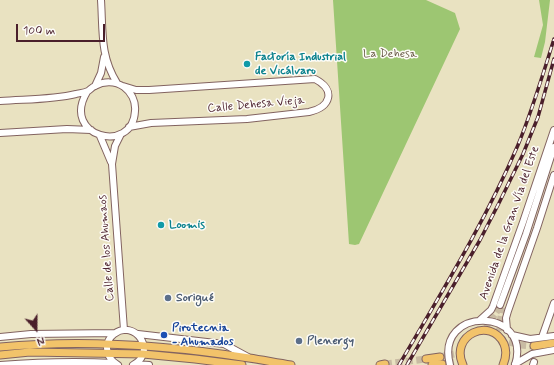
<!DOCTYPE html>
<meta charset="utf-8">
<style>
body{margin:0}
#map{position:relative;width:554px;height:365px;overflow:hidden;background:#e9e2c1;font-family:Mynerve,sans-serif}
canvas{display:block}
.north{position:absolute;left:16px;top:309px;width:40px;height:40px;-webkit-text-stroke:3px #fdfcf7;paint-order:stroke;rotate:159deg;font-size:11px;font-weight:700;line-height:16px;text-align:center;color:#4a1f2b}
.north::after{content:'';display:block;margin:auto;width:14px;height:18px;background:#4a1f2b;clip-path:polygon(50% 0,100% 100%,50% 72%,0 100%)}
.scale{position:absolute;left:16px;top:24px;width:89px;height:18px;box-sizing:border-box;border:2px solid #4a1f2b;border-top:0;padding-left:5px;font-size:12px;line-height:14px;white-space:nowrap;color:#4a1f2b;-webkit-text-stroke:3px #fdfcf7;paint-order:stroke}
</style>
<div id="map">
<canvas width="554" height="365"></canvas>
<div class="north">N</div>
<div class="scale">100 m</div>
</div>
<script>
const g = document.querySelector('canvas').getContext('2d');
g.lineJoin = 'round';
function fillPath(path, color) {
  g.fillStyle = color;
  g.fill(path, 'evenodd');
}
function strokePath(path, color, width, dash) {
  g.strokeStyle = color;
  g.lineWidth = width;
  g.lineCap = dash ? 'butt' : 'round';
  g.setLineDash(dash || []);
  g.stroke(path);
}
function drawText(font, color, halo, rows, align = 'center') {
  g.font = font + ' Mynerve,sans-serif';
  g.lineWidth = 3;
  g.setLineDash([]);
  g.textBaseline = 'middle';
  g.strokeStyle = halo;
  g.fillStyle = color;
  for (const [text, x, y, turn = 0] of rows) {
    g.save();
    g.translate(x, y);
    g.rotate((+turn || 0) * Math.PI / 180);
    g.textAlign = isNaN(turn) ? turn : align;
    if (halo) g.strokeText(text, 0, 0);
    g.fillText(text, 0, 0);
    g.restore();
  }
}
const green = new Path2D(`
 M333,0H426L455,13L460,29L359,244L355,245L349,244Z
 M539,0H550L545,42L541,58L534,57L543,25Z`);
const minorTunnel = new Path2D(`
 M486,327L497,312L500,305
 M499,331L500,319L503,305`);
const majorTunnel = new Path2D(`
 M509,342L521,345L534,346
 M440,357L454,354
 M385,364L426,359
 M442,364L454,362`);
const minor = new Path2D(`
 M101,0C103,31 100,56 117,83
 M95,86L101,73L104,57
 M123,86L136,90H149L315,79C336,90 331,107 309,112L247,119L151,123L129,127
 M0,101C25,99 51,100 76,94C79,93 84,93 88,91C90,90 92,87 95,86C104,81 115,81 124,87C131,92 136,101 135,111C133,155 60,137 87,92
 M0,133L67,129L91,130
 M121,134L115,146L112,164L124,330
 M100,136L111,162
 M500,305L526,234L554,147
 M480,320L491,310L493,306L523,222L554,130
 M507,330L506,318L508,311L537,228L554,175
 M138,334L224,344L248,357
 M512,335L530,339L554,336
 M0,337L31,334L115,333
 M542,337L554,303
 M135,364L149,365
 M515,364L532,354L554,350
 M0,365C38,362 76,361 114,363
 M118,365C111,361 107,356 107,348C107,342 110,337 114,334C135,318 158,352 133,365
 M450,365C434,305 533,307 515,365
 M533,365L534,362`);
const major = new Path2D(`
 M534,346L554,343
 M0,347C83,339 167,345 249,358C263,360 277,363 291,365
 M0,355L30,352L143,354L195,359L242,365
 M426,359L440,357
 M380,365L385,364
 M432,365L442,364
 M463,365C449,335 491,316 504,344C507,351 506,358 503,365`);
const rail = new Path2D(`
 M399,365C441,293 485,222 518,145C532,111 543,74 554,39
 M407,365L480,240L499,203L523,154L538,117L554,59`);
const markers = [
 [247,64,4,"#0f9aa8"],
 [161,225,4,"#0f9aa8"],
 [168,298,4,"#5c6f8a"],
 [164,335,4,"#1a4fb4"],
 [299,341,4,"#5c6f8a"]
];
const parkNames = [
 ["La Dehesa",390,54]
];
const cultureNames = [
 ["Factoría Industrial",255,57],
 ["de Vicálvaro",255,71],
 ["Loomis",169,225]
];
const streetNames = [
 ["Calle Dehesa Vieja",256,105,-5],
 ["Avenida de la Gran Vía del Este",510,223,-71],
 ["Calle de los Ahumaos",107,248,-94]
];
const serviceNames = [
 ["Sorigué",176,298],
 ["Plenergy",307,341]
];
const transitNames = [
 ["Pirotecnia",172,328],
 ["- Ahumados",172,342]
];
fillPath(green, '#9dc672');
strokePath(minorTunnel, '#c9bba3', 6, [6, 3]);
strokePath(majorTunnel, '#c9bba3', 7, [7, 3.5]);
strokePath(minor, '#826360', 8);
strokePath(major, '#826360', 9);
strokePath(minor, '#fff', 6);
strokePath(major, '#f2c36a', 7);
strokePath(rail, '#4a1f2b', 3.5);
strokePath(rail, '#fdfcf7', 2, [6]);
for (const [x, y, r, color] of markers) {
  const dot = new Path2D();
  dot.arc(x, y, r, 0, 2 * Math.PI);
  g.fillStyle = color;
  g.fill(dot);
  strokePath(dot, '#fdfcf7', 1.5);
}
drawText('12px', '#675944', '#fdfcf7', parkNames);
drawText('bold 12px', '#0d838f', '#fdfcf7', cultureNames, 'left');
drawText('12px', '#4a1f2b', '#fdfcf7', streetNames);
drawText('bold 12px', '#4e5e75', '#fdfcf7', serviceNames, 'left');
drawText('bold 12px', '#164399', '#fdfcf7', transitNames, 'left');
</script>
